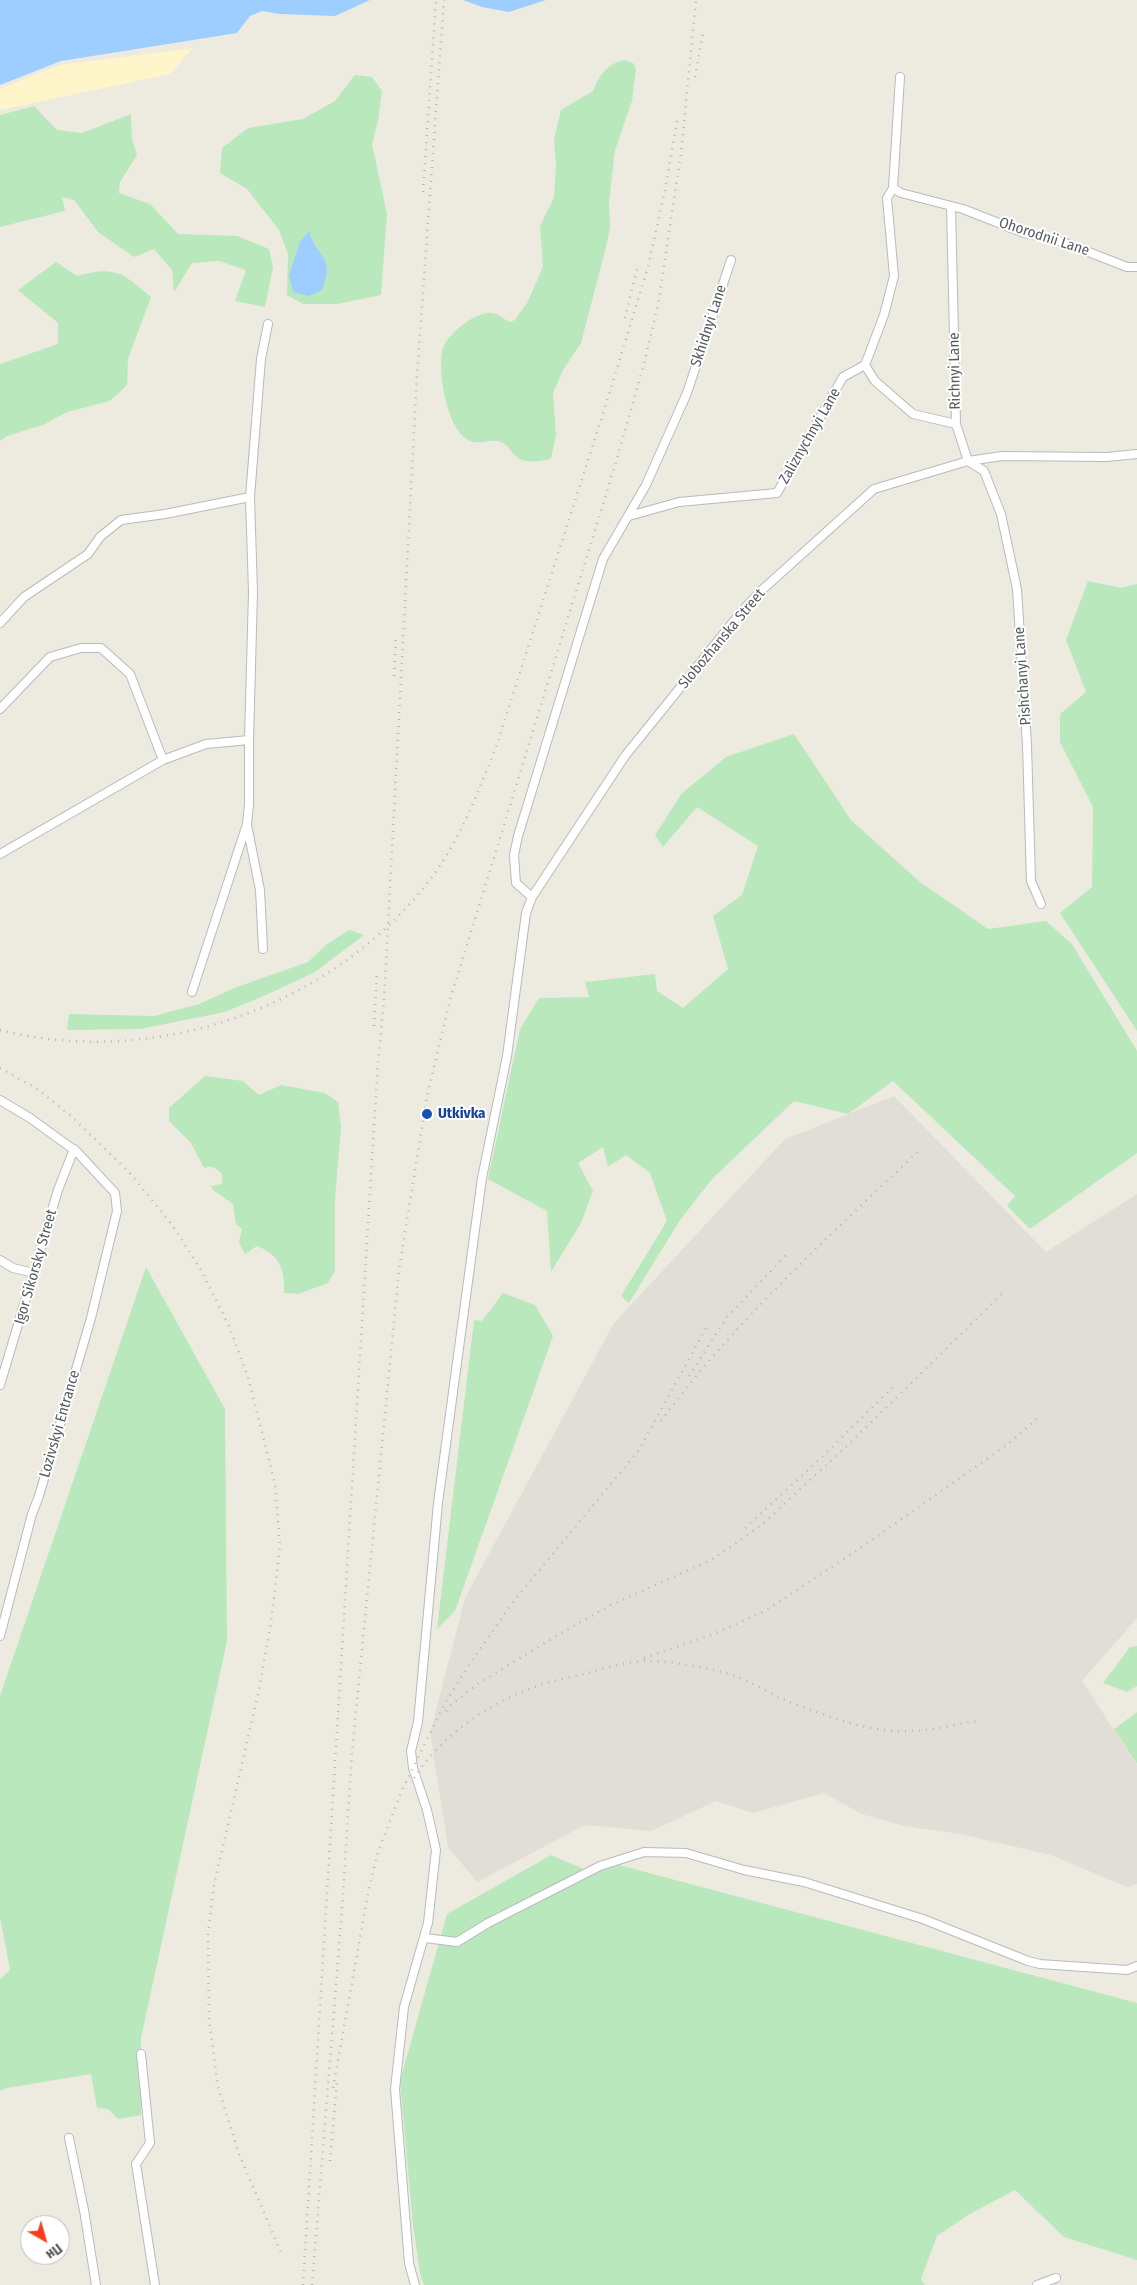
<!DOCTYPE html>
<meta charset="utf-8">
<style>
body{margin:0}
#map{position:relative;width:1137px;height:2285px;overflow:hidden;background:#edebdf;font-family:"Fira Sans Condensed",sans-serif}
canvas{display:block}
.north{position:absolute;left:20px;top:2215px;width:50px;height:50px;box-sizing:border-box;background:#fff;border:1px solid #bcbec0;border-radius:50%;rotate:142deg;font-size:14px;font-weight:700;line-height:20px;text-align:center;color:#585c62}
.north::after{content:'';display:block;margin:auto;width:18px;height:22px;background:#fa3d19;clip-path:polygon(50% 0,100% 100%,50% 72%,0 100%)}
</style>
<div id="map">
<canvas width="1137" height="2285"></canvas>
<div class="north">Пн</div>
</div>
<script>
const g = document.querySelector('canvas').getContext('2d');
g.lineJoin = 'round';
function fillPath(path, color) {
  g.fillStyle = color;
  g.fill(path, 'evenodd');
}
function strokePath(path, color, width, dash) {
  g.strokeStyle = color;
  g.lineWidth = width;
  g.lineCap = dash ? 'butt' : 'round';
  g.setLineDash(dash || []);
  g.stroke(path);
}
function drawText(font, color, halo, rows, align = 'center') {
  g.font = font + ' "Fira Sans Condensed",sans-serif';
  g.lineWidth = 4;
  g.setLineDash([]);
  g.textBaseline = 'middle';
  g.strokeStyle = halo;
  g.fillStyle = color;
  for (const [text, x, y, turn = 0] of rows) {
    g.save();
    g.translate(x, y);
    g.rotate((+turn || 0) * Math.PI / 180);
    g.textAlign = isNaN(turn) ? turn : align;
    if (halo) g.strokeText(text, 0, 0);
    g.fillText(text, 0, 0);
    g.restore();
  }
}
const industrial = new Path2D(`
 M894,1096L1046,1252L1137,1194V1618L1082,1681L1137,1765V1884L1127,1887L1051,1855L960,1834L904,1826L862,1814L824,1793L753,1813L716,1801L651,1831L585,1825L477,1882L448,1847L430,1733L465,1598L614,1323L785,1139Z`);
const green = new Path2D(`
 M624,60L633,63L636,69L632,101L615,150L609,202L610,228L605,251L581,343L563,370L553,393L556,435L551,459C541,461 527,464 518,458C510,453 508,442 498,441C487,439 479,446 468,440C447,428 438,375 442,352C444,336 476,310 493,313C498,314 505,320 510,322L515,320L527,303L543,267L540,226L554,198L556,165L554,139L561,110L593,91C599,75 607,64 624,60Z
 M355,75L372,77L382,91L378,121L372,144L387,214L381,295L337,304H303L287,295L288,254L279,230L247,189L220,173L222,148L248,128L303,119L335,101Z
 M34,106L57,130L82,133L131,114L132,139L137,155L120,182L119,193L150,204L178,234L237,236L269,249L273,267L265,307L235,301L246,270L219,261L192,263L174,292L172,270L154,249L134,257L98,232L74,200L62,197L65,211L0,227V115Z
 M56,262L77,276C115,265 123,273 151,297L128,359L127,385L110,401L67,412L43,425L7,436L0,441V364L58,344V323L18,290Z
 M1088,581L1121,588L1137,584V1031L1060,913L1092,887L1093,807L1060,742V714L1086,692L1066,640Z
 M794,734L851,820L920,882L988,929L1046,921L1072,944L1137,1051V1153L1030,1229L1007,1206L1015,1196L893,1081L848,1114L794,1101L713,1178L680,1220L629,1303L621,1296L667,1221L650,1173L626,1155L608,1167L603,1147L578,1163L593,1191L581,1223L551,1272L547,1211L488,1179L520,1029L539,998L589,997L585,982L655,974L657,991L683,1008L728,969L713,916L742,895L758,846L697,807L663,847L655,835L682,793L726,757Z
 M349,930L364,935L315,972L266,995L225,1012L140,1029L67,1030L69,1014L154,1016L199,1004L237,987L308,962L326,945Z
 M205,1076L243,1081L259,1095L281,1085L325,1093L338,1102L341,1128L335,1198V1271L328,1283L298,1294L284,1293C285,1270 280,1255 257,1246L245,1254L239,1242L242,1229L236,1224L233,1204L213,1190L211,1186L222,1184V1174C216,1168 212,1165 204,1168L191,1143L169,1121V1108Z
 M146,1267L225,1409L227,1641L141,2038V2115L118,2119L108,2109L97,2108L91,2074L7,2088L0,2091V1979L10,1970L0,1917V1696Z
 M503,1293L535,1305L553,1336L455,1611L437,1629L474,1320L482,1321Z
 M1137,1646V1686L1127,1692L1103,1683L1130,1647Z
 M1137,1712V1764L1114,1729Z
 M551,1855L586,1870L604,1861L1137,2003V2260L1064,2237L1015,2190L968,2215L937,2236L921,2279L925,2285H424L420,2273L413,2226L400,2081L447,1914Z`);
const sand = new Path2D(`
 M193,48L170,74L0,110V89L60,65Z`);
const water = new Path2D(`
 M0,0H370L335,16L280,14L262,11L250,16L237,33L61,61L0,85Z
 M463,0H546L509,12L482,7Z
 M309,231C316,259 336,254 322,290L309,296L293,292L289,275L300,242Z`);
const street = new Path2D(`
 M893,188L901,193L963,209L1024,233L1063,242L1127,267H1137
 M865,365L875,381L913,414L956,424L951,206
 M956,424L968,461L984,471L1001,514L1017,589L1027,745L1031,881L1041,904
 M629,516L679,502L777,493L843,377L865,365L884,315L894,276L887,198L893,188L900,77
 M0,623L24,597L88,554L100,537L121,520L165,514L250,497
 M0,709L50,657L81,648H101L130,674L163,760L206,744L249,740
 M247,825L260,890L263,949
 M0,854L163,760
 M532,897L516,883L514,855L518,836L603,559L646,485L687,393L731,260
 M192,992L247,824L249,805V740L253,592L250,497L261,359L268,324
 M0,1100L30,1118L77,1152L115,1193L117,1211L91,1318L39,1496L32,1514L0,1636
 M0,1260L13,1268L34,1273
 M0,1385L58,1190L74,1149
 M425,1938L457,1942L488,1923L600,1866L644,1852L686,1853L744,1870L804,1882L923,1919L1028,1961L1040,1964L1127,1970L1137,1966
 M141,2054L150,2143L136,2164L155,2285
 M69,2138L84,2210L96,2285
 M415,2285L409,2263L395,2089L404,2007L428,1923L436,1850L427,1810L413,1768L411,1751L418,1722L438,1503L482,1178L507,1056L526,913L532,897L625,756L742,611L762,590L874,489L968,461L1002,456L1107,457L1137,454
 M1037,2285L1056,2278`);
const rail = new Path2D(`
 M695,77L703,33
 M423,192L436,0
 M625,318L638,265
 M394,676L396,634
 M374,1026L377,973
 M0,1030C151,1068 321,1011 421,891C457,849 477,795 497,744L607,401L648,267L665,190L678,116
 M0,1068L39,1090L72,1117L129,1172L173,1226L201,1270L229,1326L248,1377L275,1484L280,1546L271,1622L259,1690L214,1885L208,1934L209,2019L218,2087L239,2154L282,2255
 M689,1376L727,1317L788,1253
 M661,1421C736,1320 831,1234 922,1148
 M745,1528L820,1459L897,1383
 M644,1658L711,1635L765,1611L862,1547L1008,1444L1040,1416
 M446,1711L451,1705L479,1683L563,1632L609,1606L711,1560L738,1542L765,1522L851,1442L1005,1291
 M414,1778C443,1734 490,1702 540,1685C555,1680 572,1677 587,1673C606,1668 627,1661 647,1661C670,1661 695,1666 718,1671C743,1676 764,1691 787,1701C822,1714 858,1729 896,1731C922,1733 952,1725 978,1721
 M333,2088L369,1888L378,1852L402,1790L445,1703L473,1659L513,1602L639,1450L707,1326
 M330,2161L337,2081
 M303,2285L378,1062L384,1001L417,375L444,0
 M312,2285L342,1910L352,1752L399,1270L427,1096L450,1000L616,462L644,364L658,305L681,153L696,0`);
const markers = [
 [427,1114,6,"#1a4fb4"]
];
const streetNames = [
 ["Ohorodnii Lane",1044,237,18],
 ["Skhidnyi Lane",709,326,-72],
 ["Richnyi Lane",955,371,-91],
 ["Zaliznychnyi Lane",810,436,-60],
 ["Slobozhanska Street",722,639,-50],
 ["Pishchanyi Lane",1023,676,-94],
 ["Igor Sikorsky Street",36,1267,-74],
 ["Lozivskyi Entrance",60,1424,-74]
];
const transitNames = [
 ["Utkivka",438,1114]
];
fillPath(industrial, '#e0ded7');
fillPath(green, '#b9e8bd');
fillPath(sand, '#fef6ca');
fillPath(water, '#9ecdff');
strokePath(street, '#b8bac0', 10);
strokePath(street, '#fff', 8);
strokePath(rail, '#b4b5b5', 2.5, [1, 6]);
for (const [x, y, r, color] of markers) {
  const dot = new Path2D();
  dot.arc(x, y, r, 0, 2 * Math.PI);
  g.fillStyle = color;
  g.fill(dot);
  strokePath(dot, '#fff', 2);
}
drawText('15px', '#585c62', '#fff', streetNames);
drawText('bold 15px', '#164399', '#fff', transitNames, 'left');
</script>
